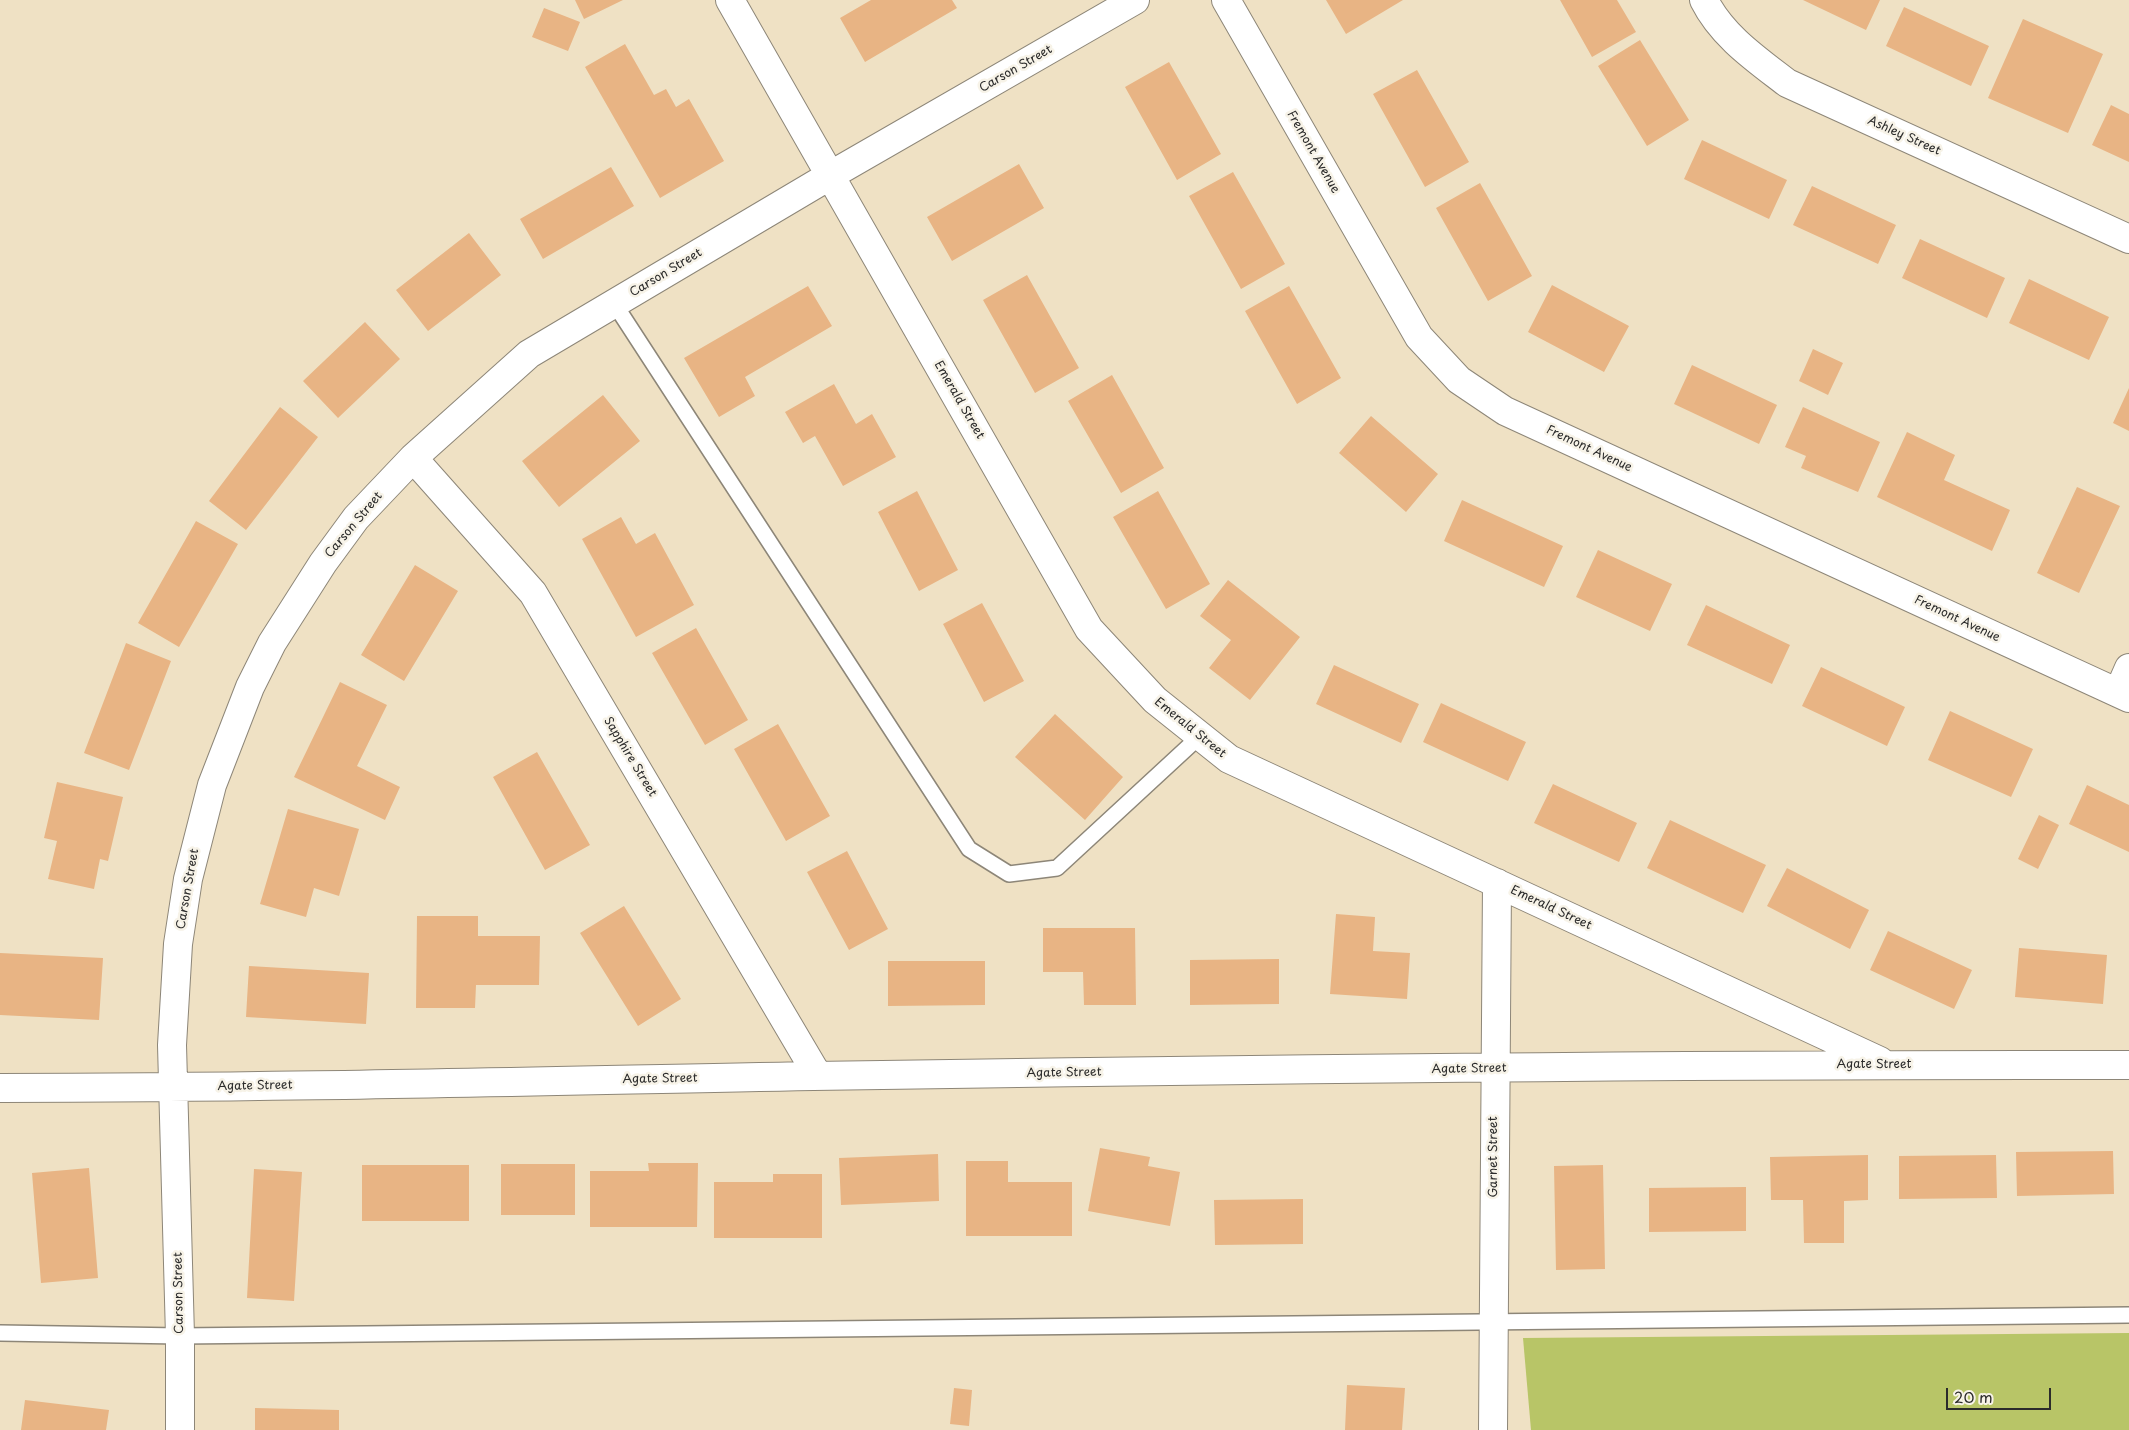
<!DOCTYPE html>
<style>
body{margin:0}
#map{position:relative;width:2129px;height:1430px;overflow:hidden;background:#efe1c4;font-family:"Playpen Sans",sans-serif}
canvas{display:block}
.scale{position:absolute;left:1946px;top:1388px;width:105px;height:22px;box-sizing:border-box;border:2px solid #2b2b2b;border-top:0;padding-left:6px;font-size:15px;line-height:18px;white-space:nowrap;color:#2b2b2b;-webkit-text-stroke:4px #f7f3e8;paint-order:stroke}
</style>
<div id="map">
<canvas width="2129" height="1430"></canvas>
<div class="scale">20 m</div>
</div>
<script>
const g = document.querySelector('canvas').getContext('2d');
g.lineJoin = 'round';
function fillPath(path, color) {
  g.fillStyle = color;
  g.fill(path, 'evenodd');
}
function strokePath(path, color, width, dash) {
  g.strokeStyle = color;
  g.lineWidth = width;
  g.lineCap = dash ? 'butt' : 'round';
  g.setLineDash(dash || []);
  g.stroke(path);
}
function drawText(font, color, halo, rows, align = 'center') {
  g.font = font + ' "Playpen Sans",sans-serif';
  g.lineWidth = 5;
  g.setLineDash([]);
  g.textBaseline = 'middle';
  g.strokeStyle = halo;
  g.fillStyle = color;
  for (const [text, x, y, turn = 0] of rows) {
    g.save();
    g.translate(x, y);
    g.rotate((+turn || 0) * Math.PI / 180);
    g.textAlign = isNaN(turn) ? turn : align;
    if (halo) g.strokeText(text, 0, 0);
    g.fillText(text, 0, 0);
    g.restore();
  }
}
const green = new Path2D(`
 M2129,1333V1430H1531L1523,1338Z`);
const building = new Path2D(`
 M575,0H623L584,19Z
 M871,0H952L957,8L865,62L840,18Z
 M1326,0H1403L1346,34Z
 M1560,0H1617L1636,32L1592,57Z
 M1803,0H1880L1866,30Z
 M1904,7L1989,46L1971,86L1886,46Z
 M544,8L580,22L568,51L532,37Z
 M2023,19L2103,54L2068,133L1988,98Z
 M1640,40L1689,120L1647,146L1598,66Z
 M625,44L654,95L666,89L676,107L689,99L724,161L660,198L585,67Z
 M1169,62L1221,154L1177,180L1125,87Z
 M1417,70L1469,162L1425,187L1373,94Z
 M2111,105L2129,114V162L2092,145Z
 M1702,140L1787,180L1769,219L1684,179Z
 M1019,164L1044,208L952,261L927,217Z
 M611,167L634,206L543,259L520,219Z
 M1233,172L1285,264L1241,289L1189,196Z
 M1480,183L1532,276L1488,301L1436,208Z
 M1812,186L1896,225L1878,264L1793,225Z
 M469,233L501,275L428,331L396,290Z
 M1920,239L2005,278L1987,318L1902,278Z
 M1027,275L1079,368L1035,393L983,300Z
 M2029,279L2109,317L2089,360L2009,323Z
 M1552,285L1629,326L1604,372L1528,332Z
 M808,286L832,326L745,377L755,396L719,417L684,358Z
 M1289,286L1341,378L1297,404L1245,311Z
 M365,322L400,359L338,418L303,381Z
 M1813,349L1843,363L1828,395L1799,381Z
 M1692,365L1777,405L1759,444L1674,404Z
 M1112,375L1164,468L1121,493L1068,401Z
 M834,384L856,424L872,414L896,457L843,486L815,436L803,443L785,412Z
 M2129,388V431L2113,423Z
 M603,395L640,441L559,507L522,461Z
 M280,407L318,437L246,530L209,501Z
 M1803,407L1880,442L1858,492L1801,468L1806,456L1785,447Z
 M1371,416L1438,474L1406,512L1339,453Z
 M1907,432L1955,455L1944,480L2010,510L1992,551L1877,497Z
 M2077,487L2120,506L2079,593L2037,573Z
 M917,491L958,570L919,591L878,512Z
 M1158,491L1210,584L1166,609L1113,517Z
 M1462,500L1563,546L1544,587L1444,541Z
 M621,517L636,544L655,533L694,605L636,637L582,539Z
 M196,521L238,544L179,647L138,623Z
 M1598,550L1672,584L1650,631L1576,597Z
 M415,565L458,591L404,681L361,655Z
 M1228,580L1300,637L1250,700L1209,668L1231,640L1200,616Z
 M982,603L1024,681L984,702L943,624Z
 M1706,605L1790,645L1772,684L1687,645Z
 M696,628L748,720L705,745L652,653Z
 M126,643L171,661L129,770L84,753Z
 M1334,665L1419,704L1401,743L1316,704Z
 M1821,667L1905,707L1887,746L1802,706Z
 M340,682L387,705L357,766L400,787L385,820L294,777Z
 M1441,703L1526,742L1508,781L1423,742Z
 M1950,711L2033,749L2011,797L1928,760Z
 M1055,714L1123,777L1085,820L1015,757Z
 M778,724L830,816L786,841L734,749Z
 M537,752L590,845L545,870L493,777Z
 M57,782L123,797L108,861L100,859L94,889L48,879L57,841L44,838Z
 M1553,784L1637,823L1619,862L1534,823Z
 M2087,785L2129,805V852L2069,824Z
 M288,809L359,829L339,896L314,888L306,917L260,904Z
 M2039,815L2059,825L2038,869L2018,859Z
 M1670,820L1766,865L1743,913L1647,868Z
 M847,851L888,929L849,950L807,872Z
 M1787,868L1869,910L1850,949L1767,906Z
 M624,906L681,999L638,1026L580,933Z
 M1336,914L1375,917L1373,951L1410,953L1407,999L1330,994Z
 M417,916H478V936H540L539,985H476L475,1008H416Z
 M1043,928H1135L1136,1005H1084L1083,972H1043Z
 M1888,931L1972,970L1954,1009L1870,970Z
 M2019,948L2107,955L2103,1004L2015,997Z
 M0,953L103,958L99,1020L0,1015Z
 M1279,959V1004L1190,1005V960Z
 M888,961H985V1005L888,1006Z
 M249,966L369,973L366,1024L246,1017Z
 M1100,1148L1150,1157L1148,1166L1180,1172L1170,1226L1088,1211Z
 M2113,1151L2114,1194L2017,1196L2016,1152Z
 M938,1154L939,1201L841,1205L839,1158Z
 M1868,1155V1200L1844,1201V1243H1804L1803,1200H1771L1770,1157Z
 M1996,1155L1997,1198L1899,1199V1156Z
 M966,1161H1008V1182H1072V1236H966Z
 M648,1163H698L697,1227H590V1171H649Z
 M501,1164H575V1215H501Z
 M362,1165H469V1221H362Z
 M1603,1165L1605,1269L1556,1270L1554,1166Z
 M89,1168L98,1278L41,1283L32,1173Z
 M254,1169L302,1172L294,1301L247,1298Z
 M773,1174H822V1238H714V1182H773Z
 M1746,1187V1231L1649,1232V1188Z
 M1303,1199V1244L1215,1245L1214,1200Z
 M1347,1385L1405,1388L1402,1430H1345Z
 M954,1388L972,1390L969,1426L950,1424Z
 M25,1400L109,1410L106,1430H21Z
 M255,1408L339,1410V1430H255Z`);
const lane = new Path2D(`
 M614,303L969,849L1009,874L1057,868L1200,736
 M0,1333L180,1336L2129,1315`);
const street = new Path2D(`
 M730,0L1089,629L1155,700L1229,759L1880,1061
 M1226,0L1419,337L1459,380L1505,411L2129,698
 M1704,0C1722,36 1756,59 1787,83L2129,239
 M413,458L533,593L818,1076
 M2118,693L2129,668
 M0,1088C271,1088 542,1081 813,1076C1252,1069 1690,1064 2129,1065
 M180,1430V1336L172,1045L178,944L188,879L212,785L250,687L272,643L323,563L356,518L413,458L529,354L831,175L1135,0
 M1493,1430L1497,883`);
const streetNames = [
 ["Carson Street",1016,69,-30],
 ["Ashley Street",1904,136,24],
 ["Fremont Avenue",1313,152,60],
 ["Carson Street",666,273,-31],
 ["Emerald Street",959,400,60],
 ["Fremont Avenue",1589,449,25],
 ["Carson Street",354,525,-50],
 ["Fremont Avenue",1957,619,25],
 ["Emerald Street",1190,728,39],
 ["Sapphire Street",630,757,59],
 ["Carson Street",188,889,-80],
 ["Emerald Street",1551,908,25],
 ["Agate Street",1874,1065],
 ["Agate Street",1469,1069,-1],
 ["Agate Street",1064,1073,-1],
 ["Agate Street",660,1079,-1],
 ["Agate Street",255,1086,-1],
 ["Garnet Street",1494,1157,-90],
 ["Carson Street",179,1293,-91]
];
fillPath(green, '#b8c567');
fillPath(building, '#e8b484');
strokePath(lane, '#8d8678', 18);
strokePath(street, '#8d8678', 30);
strokePath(lane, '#fff', 15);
strokePath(street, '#fff', 28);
drawText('12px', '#2b2b2b', '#f7f3e8', streetNames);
</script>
